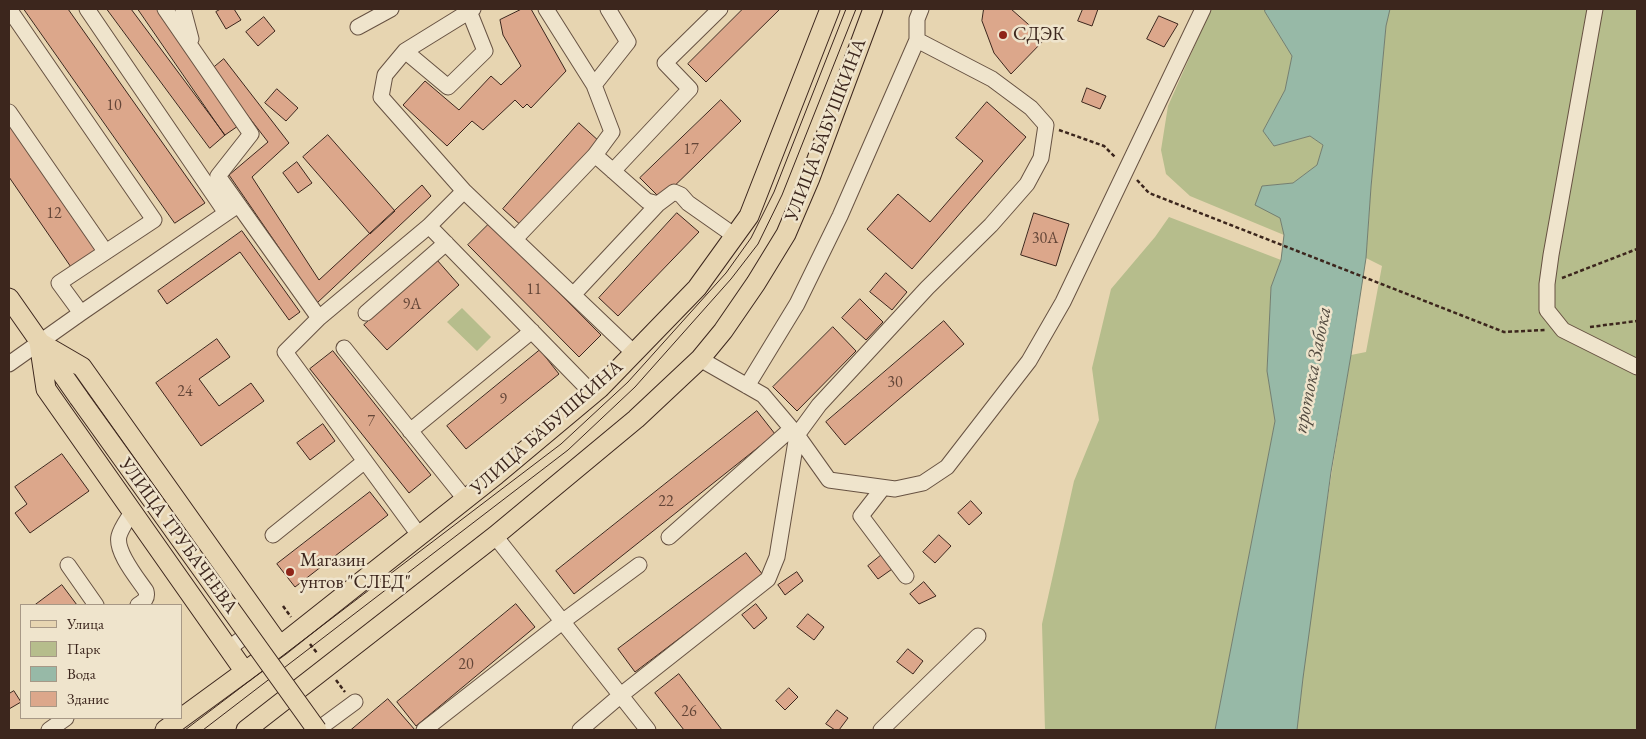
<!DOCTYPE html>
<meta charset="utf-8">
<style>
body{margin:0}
#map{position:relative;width:1646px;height:739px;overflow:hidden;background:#e7d5b1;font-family:"EB Garamond",serif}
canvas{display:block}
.frame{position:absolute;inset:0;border:10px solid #3c261d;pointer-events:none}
.legend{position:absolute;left:20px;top:604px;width:162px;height:115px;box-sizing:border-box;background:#efe4cc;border:1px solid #a79886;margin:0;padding:6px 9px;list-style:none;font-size:15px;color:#3c261d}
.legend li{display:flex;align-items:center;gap:10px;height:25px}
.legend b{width:25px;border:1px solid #a79886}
</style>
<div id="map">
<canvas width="1646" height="739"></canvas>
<div class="frame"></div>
<ul class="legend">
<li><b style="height:6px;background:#e7d5b1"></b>Улица</li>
<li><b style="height:14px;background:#b6bd8c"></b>Парк</li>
<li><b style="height:14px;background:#97b9a7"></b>Вода</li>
<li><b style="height:14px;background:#dca78b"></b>Здание</li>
</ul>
</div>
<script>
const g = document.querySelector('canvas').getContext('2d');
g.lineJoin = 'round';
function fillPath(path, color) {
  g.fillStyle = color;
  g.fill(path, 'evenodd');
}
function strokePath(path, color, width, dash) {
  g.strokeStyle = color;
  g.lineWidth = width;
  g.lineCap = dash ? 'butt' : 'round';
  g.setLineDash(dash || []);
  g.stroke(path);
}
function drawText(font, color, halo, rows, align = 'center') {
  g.font = font + ' "EB Garamond",serif';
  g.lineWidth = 5;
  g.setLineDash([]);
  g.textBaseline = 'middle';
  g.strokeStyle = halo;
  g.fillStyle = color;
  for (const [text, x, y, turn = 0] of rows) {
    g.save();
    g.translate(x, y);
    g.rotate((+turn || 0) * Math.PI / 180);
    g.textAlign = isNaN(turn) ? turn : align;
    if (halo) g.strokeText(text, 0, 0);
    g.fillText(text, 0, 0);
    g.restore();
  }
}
const green = new Path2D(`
 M1211,9H1265V12L1292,56L1285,90L1263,131L1274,146L1310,136L1323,145L1317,165L1293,183L1262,186L1280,218L1284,235L1190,196L1166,174L1161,150L1168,106Z
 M1390,9H1637V730H1297C1310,605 1330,480 1351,355L1366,352L1382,266L1366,258L1371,187L1386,26Z
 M1169,217L1281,260L1271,287L1267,370L1275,421L1215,730H1045L1042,624L1074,481L1099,420L1092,368L1111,289L1155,237Z
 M462,308L491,337L477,351L447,322Z`);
const water = new Path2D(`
 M1265,9H1390L1386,26L1371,187L1366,258L1351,355L1331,472L1303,678L1297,730H1215L1275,421L1267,371L1271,287L1281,260L1284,235L1280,218L1255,205L1262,186L1293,183L1317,165L1323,145L1310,136L1274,146L1263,131L1285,90L1292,56L1265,12Z`);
const building = new Path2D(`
 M24,9H68L205,203L175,223Z
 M107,9H131L225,135L210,148Z
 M138,9H158L238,126L225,135Z
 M221,9H234L241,20L226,29L216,12Z
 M522,9H531L566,71L531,108L527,104L523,108L515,100L483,130L472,121L447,146L403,105L425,81L459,110L491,76L501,85L521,66L503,35L500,20Z
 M743,9H780L706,82L688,64Z
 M984,9H1011L1045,39L1011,74L994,53L982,21Z
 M1083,9H1098L1092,26L1078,21Z
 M1159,16L1178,24L1164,47L1147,39Z
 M264,17L275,31L258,46L246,32Z
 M224,59L289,143L252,177L319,280L422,185L431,196L317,303L229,175L268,142L212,69Z
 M1087,88L1106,96L1100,109L1082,102Z
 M277,89L298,108L286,121L265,103Z
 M721,100L741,121L661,199L640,178Z
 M987,102L1026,137L912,269L867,229L898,194L930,222L983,161L956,138Z
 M9,121L100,252L73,270L9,177Z
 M579,123L600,142L524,228L503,209Z
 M328,135L395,211L370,234L303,157Z
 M297,162L312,183L298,193L283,173Z
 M677,213L699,232L618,316L599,298Z
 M1034,213L1069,224L1056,266L1021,255Z
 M490,223L601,335L579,357L468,245Z
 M242,231L300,312L289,320L240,252L167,304L158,291Z
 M437,260L459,285L387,350L364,325Z
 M886,273L907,292L892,310L870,292Z
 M860,299L883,322L866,340L842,318Z
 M944,321L964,344L845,445L826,422Z
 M833,327L856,351L797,411L773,387Z
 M217,339L230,357L199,379L219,406L251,383L264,401L201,446L156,383Z
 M540,350L559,374L466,449L447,426Z
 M333,351L431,475L409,493L310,369Z
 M757,411L775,434L574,594L556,571Z
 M323,424L335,441L310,460L297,443Z
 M62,454L89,491L30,533L15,513L27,504L15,487Z
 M370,492L388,515L295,587L277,564Z
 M971,501L982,513L969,525L958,513Z
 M939,535L951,546L935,563L923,552Z
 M746,553L763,575L635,672L618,649Z
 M884,553L895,567L878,579L868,566Z
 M797,572L803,581L785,595L778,585Z
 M924,582L936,596L919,604L910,594Z
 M62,585L77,605H35Z
 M516,604L535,627L416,726L397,702Z
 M756,604L767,618L754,629L742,615Z
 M808,614L824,627L814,640L797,627Z
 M908,649L923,661L913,674L897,662Z
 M679,674L722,730H684L655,693Z
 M789,688L798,697L785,710L776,701Z
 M14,691L21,702L9,709V694Z
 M388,699L415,730H351Z
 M837,710L848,718L839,730H835L826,724Z`);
const path = new Path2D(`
 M1059,130L1104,146L1116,158
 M1137,180L1149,193L1504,332L1545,330
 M1562,278L1637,249
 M1590,327L1637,321
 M283,606L291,617
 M310,644L317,653
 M336,680L345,692`);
const minor = new Path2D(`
 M9,9L154,220L59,283L81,313
 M87,9L226,213
 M165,9L251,134L218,176L319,318L429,226L464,191
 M183,9L191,39
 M473,9L405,51L385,75L381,97L464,191L634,353
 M546,9L594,85
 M1595,9L1551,255L1547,284V310L1563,330L1637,367
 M358,27L391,9
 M917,40L992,79L1031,108L1046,125L1041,158L1027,184L991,225L927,288L819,405L797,435L829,480L895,489L923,483L947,467L1029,361L1063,302L1203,9
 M405,51L448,87L485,51L469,11
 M9,112L105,251
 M595,155L647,201L658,204L674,192L681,195L688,203L735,236
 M613,171L690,89L665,63L720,9
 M429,226L593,394
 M515,239L595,155L612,132L594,85L628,42L608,9
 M573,295L658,204
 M366,313L446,243
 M319,318L285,352L419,535
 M344,348L465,499
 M9,364L81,313L238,205
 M747,386L797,304L840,216L917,40V19L921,9
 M410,431L532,331
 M882,489L861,516L906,576
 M132,512C128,519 121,528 119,536C115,552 138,579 146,591C148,599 144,601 138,605
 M273,535L365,461
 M495,536L648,730
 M669,537L791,429
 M68,565L96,605
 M228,649L257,627
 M49,730L66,718
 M317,730L355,702
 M424,730L562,622L639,565
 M580,730L621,695L768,579L777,557L797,435L763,395L700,359
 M881,730L978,636`);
const major = new Path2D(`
 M9,298L79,398
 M39,342L46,389L245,672
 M39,342L82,367L280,646
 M165,730L280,646L496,475L600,388L697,288L749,216L830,9
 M246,730L495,536L636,419L700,359L723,331L756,283L786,234L810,178L873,9`);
const tram = new Path2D(`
 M185,730L561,444L628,382L726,273L751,238L774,192L846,9
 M203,730L568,450L635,387L731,279L758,244L782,195L856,9`);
const majorBridge = new Path2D(`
 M79,398L317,730`);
const markers = [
 [1003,35,5,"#8f2418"],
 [290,572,5,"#8f2418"]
];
const numberNames = [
 ["10",114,106],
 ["17",691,150],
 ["12",54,214],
 ["30А",1045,239],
 ["11",534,290],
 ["9А",412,305],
 ["30",895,383],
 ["24",185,392],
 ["9",503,400],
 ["7",371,422],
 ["22",666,502],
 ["20",466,665],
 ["26",689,712]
];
const poiNames = [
 ["СДЭК",1013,35],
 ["Магазин",300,561],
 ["унтов \"СЛЕД\"",300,583]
];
const streetNames = [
 ["УЛИЦА БАБУШКИНА",826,130,-69],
 ["УЛИЦА БАБУШКИНА",547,428,-41],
 ["УЛИЦА ТРУБАЧЕЕВА",178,536,54]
];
const waterNames = [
 ["протока Забока",1313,370,-79]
];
fillPath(green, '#b6bd8c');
fillPath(water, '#97b9a7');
strokePath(water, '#737e70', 1);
fillPath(building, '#dca78b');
strokePath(building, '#3c261d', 1);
strokePath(minor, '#675242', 17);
strokePath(major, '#3c261d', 21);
strokePath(path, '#3c261d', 2.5, [4, 2.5]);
strokePath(minor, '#efe4cc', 15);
strokePath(major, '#e7d5b1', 19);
strokePath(tram, '#3c261d', 1);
strokePath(majorBridge, '#3c261d', 21, []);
strokePath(majorBridge, '#e7d5b1', 19);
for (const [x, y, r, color] of markers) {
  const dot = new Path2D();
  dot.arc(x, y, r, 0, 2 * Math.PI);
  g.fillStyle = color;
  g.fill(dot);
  strokePath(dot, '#efe4cc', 2);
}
drawText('16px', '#644638', null, numberNames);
drawText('19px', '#3c261d', '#efe4cc', poiNames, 'left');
drawText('19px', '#3c261d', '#efe4cc', streetNames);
drawText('italic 20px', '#534b40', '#efe4cc', waterNames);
</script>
